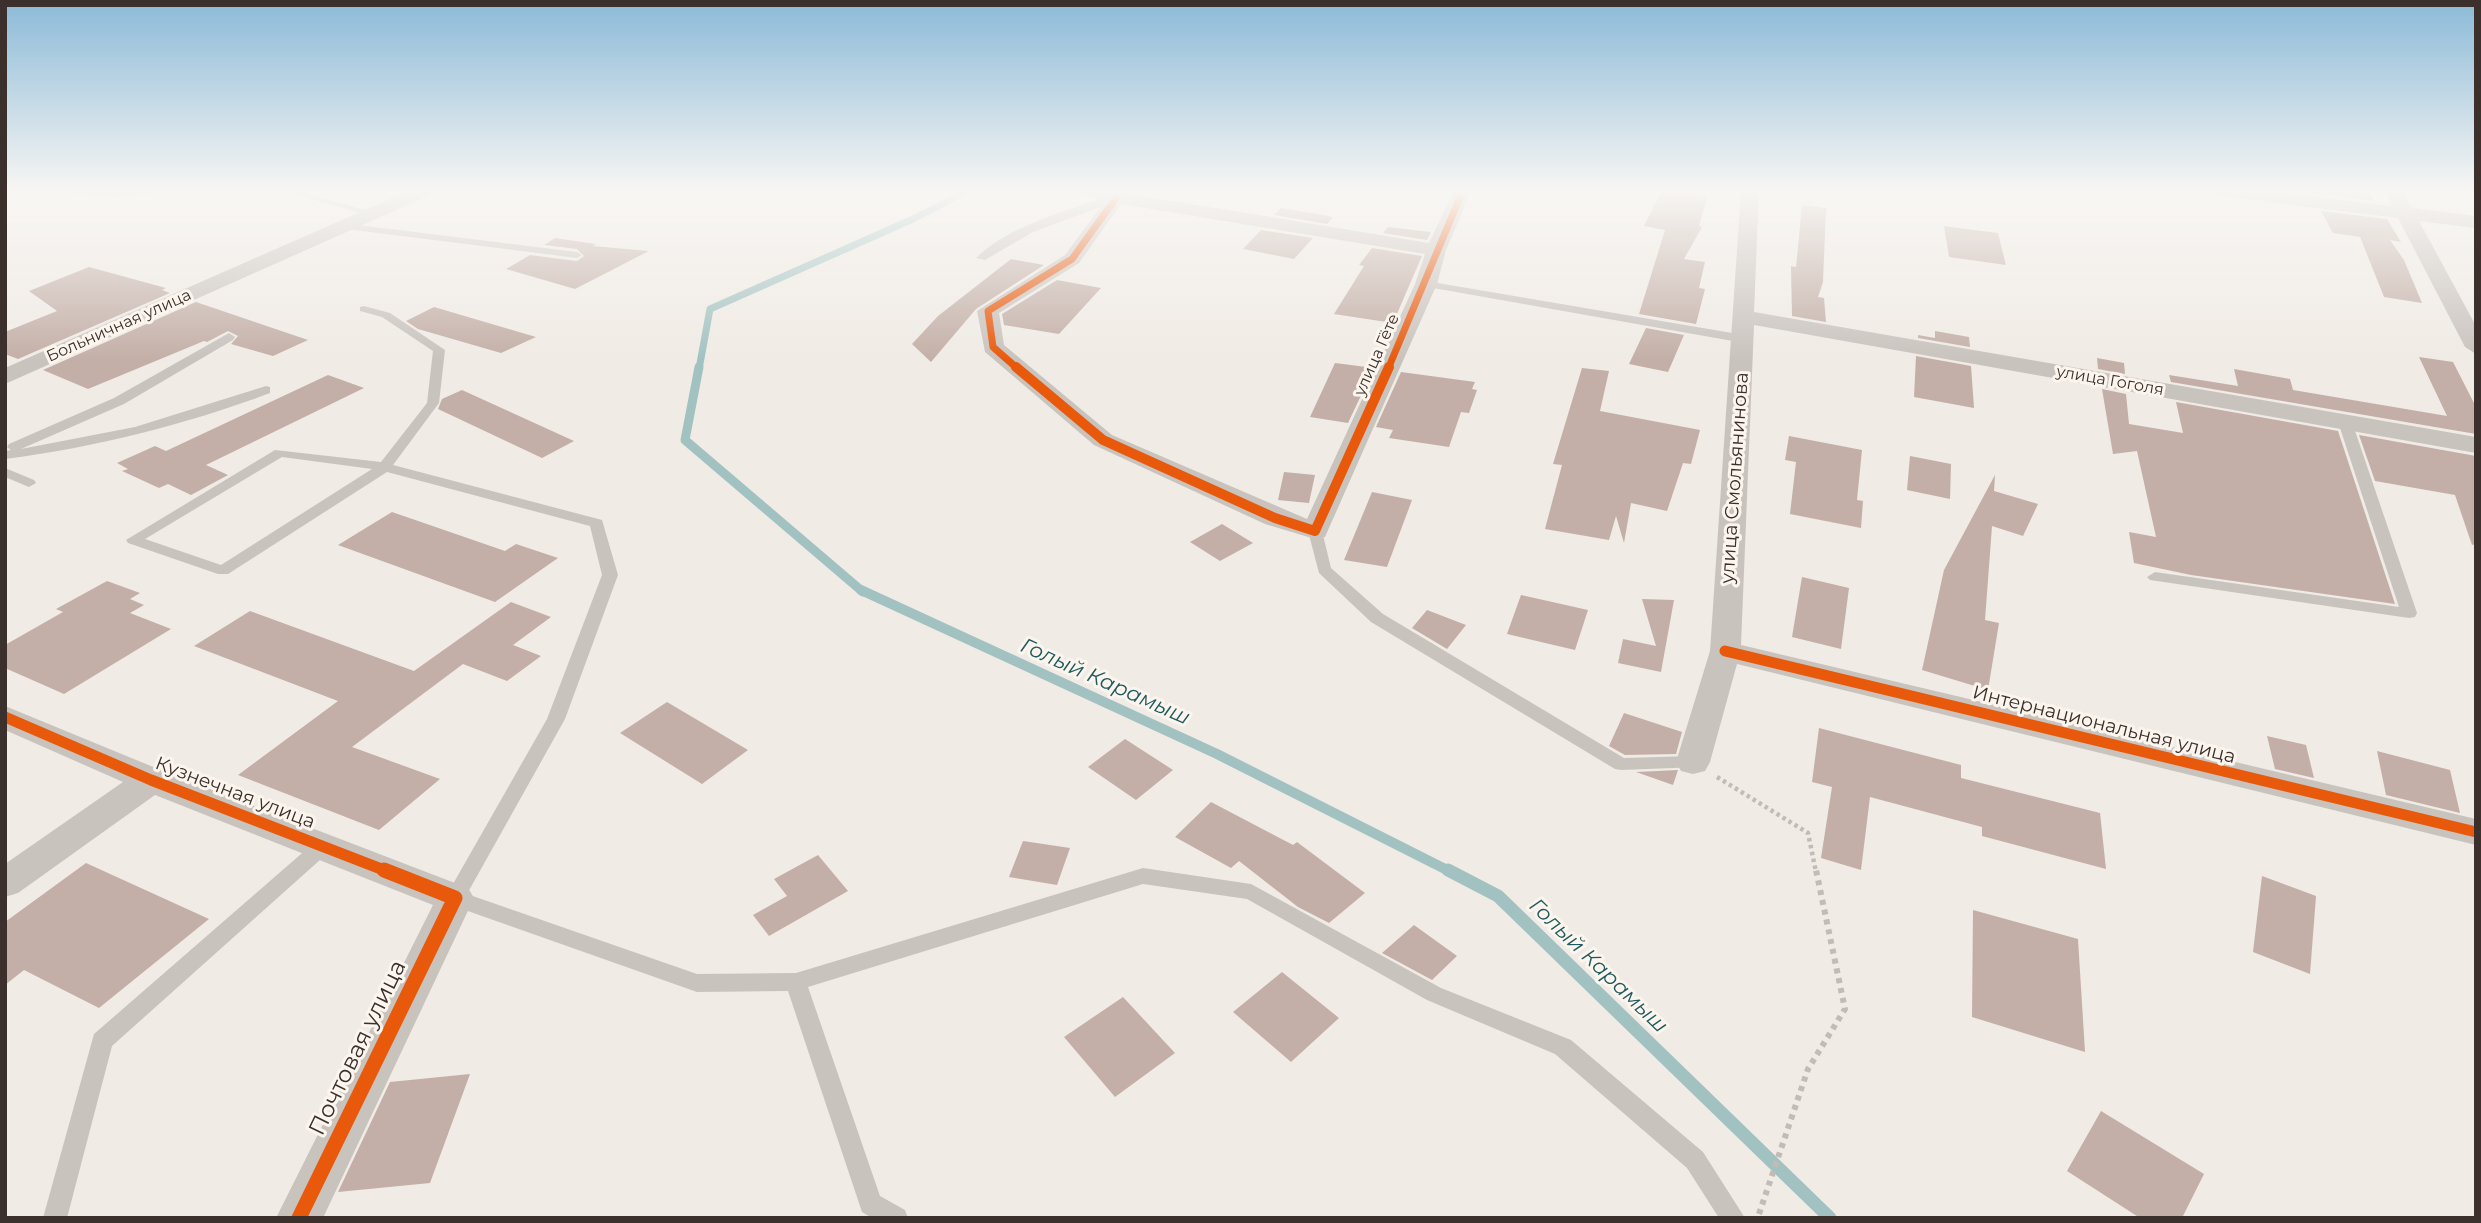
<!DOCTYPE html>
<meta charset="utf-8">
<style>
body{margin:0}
#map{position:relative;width:2481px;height:1223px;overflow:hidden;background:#f0ebe5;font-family:Montserrat,sans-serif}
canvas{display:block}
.frame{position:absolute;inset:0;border:7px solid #3b302b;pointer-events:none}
</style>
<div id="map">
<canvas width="2481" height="1223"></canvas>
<div class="frame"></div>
</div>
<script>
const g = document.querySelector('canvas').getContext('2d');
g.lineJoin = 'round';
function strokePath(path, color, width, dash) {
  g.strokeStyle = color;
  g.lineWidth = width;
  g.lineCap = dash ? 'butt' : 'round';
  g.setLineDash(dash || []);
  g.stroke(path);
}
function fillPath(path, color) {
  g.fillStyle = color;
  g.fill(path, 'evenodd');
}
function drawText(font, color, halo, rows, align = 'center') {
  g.font = font + ' Montserrat,sans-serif';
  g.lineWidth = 6;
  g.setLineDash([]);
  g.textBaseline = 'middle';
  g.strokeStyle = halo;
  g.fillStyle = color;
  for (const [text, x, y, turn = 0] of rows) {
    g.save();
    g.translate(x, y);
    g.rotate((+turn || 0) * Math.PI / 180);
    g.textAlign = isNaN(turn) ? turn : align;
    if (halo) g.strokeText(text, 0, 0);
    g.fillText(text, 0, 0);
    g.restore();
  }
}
const streamFar3 = new Path2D(`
 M699,369L710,309L913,219L969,190`);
const streamFar2 = new Path2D(`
 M699,367L685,440L863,592`);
const streamFar1 = new Path2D(`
 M861,590L1217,754L1451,872`);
const stream = new Path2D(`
 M1448,870L1498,896L1830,1218`);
const building = new Path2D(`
 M1662,190L1708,194L1699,226L1702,227L1684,259L1705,262L1699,288L1705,289L1696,324L1639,314L1665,230L1644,226Z
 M2309,190H2368L2375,201L2311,193Z
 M1802,205L1826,208L1823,282L1818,297L1824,298L1826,322L1792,316L1791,266L1796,267Z
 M1281,208L1318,214L1333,217L1327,224L1274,215Z
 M2321,211L2387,219L2401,242L2390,240L2404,260L2422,303L2384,297L2360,237L2333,233Z
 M1944,226L1998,233L2006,265L1949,257Z
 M1388,227L1431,232L1427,240L1383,233Z
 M1261,230L1313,238L1294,259L1243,249Z
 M555,238L596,244L593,246L649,251L575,289L506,269L530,255L577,261L584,256L577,249L544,245Z
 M1372,248L1422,256L1393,323L1334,314L1364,266L1359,265Z
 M1011,259L1044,265L976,309L931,362L912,344L938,316Z
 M89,267L166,288L162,290L170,293L18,359L5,354V332L57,311L29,291Z
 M1057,280L1101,288L1059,334L1004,325L1002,314Z
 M196,302L308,340L273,356L231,344L238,336L228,331L207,342L204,341L88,389L43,370Z
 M434,307L536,337L501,353L418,329L406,321Z
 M1646,328L1684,335L1668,372L1629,364Z
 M1935,331L1969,337L1970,347L1918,338V335L1935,338Z
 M1916,356L1971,366L1974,408L1914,397Z
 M2419,357L2453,362L2476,407V434L2171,382L2169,375L2238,386L2234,369L2290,379L2293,390L2447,416Z
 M2097,358L2124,363L2125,374L2098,369Z
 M1335,363L1374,368L1348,423L1310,417Z
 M1582,368L1609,371L1600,411L1700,430L1691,464L1683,463L1667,511L1631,503L1624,543L1616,516L1609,540L1545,529L1562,465L1553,464Z
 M1401,372L1475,382L1472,389L1477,390L1469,413L1461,412L1449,447L1389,438L1393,430L1376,427Z
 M328,375L364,388L206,465L228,475L191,495L168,484L159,488L122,471L128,469L117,463L155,446L166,451Z
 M2102,389L2126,394L2129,424L2183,433L2176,402L2338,431L2395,604L2191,575L2134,563L2129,532L2156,537L2137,451L2113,454Z
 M462,390L574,441L542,458L438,409L442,399Z
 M2359,435L2476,456V544L2472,545L2455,495L2375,481Z
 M1789,436L1862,450L1857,500L1863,501L1861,528L1790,514L1796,462L1785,460Z
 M1910,456L1951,464L1950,499L1907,490Z
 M1284,472L1315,475L1309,503L1278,500Z
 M1995,475L1994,491L2038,504L2023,536L1992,526L1985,620L1999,623L1988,690L1922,670L1944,570Z
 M1372,492L1412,500L1387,567L1344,560Z
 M392,512L505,551L516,544L558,558L495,602L338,545Z
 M1222,524L1253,543L1220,561L1190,542Z
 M1802,577L1849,588L1841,649L1792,637Z
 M107,581L140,593L130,599L144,605L130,613L171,629L64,694L5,668V645L63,612L56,609Z
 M1521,595L1588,610L1575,650L1507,634Z
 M1642,599L1674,600L1661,672L1618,663L1623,639L1656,646Z
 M511,602L551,617L513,645L541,656L507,681L463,664L352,747L440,779L379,830L238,775L338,701L194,646L250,611L414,671Z
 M1427,610L1466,625L1447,649L1412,628Z
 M667,702L748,750L702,784L620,733Z
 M1624,713L1682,732L1676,754L1625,755L1609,746Z
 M1819,728L1961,765V778L2100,813L2106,869L1982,836V827L1870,797L1861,870L1821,858L1832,787L1812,782Z
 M2267,736L2306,745L2314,778L2275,769Z
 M1125,739L1173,770L1136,800L1088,767Z
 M2377,751L2450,770L2460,813L2386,795Z
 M1678,770L1673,785L1636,772Z
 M1211,802L1293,845L1297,842L1365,893L1329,923L1298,907L1239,861L1231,868L1175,837Z
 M1023,841L1070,848L1057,885L1009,877Z
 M818,855L848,891L769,936L753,915L787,896L774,879Z
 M86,863L209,919L99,1008L24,970L5,985V922Z
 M2262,876L2316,896L2310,974L2253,952Z
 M1973,910L2078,939L2085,1052L1972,1017Z
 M1414,925L1457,956L1432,980L1382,953Z
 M1282,972L1339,1018L1291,1062L1233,1012Z
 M1123,997L1175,1053L1115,1097L1064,1037Z
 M470,1074L430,1183L338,1192L390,1082Z
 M2101,1111L2204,1174L2182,1218H2140L2067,1171Z`);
const pathFar1 = new Path2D(`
 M1717,777L1808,833L1816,872`);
const path = new Path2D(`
 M1759,1214L1808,1069L1845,1009L1816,870`);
const service = new Path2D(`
 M52,190H171L166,193L112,197L57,193Z
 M279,190H294L377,213L372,216Z
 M1116,195L1121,198L1120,200L1033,232L985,260L976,258C1006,227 1074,207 1116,195Z
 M342,223L577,252L582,255L577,258L338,228V224Z
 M1426,281L1744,335L1750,339L1744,343L1422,286V282Z
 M364,306L390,313L445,350L439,403L393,465L602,520L618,575L565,719L467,894L697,974L796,973L1143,868L1251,884L1441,988L1571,1040L1703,1152L1745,1218H1719L1687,1168L1555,1054L1427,1000L1247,899L1143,884L808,987L880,1196L905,1210L908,1218H872L862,1212L788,991L697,992L448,904L445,898L547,719L602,575L590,526L387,472L228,574H218L128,543L126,540L275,450L381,462L427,403L433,351L382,317L360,311V307ZM282,457L372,469L221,565L145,539Z
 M229,333L235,337L233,340L124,404L21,449L135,427L266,386L270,387V393C184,425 97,447 5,459V451L11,450L7,447L9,444L114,398Z
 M2345,418L2352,422L2417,613L2415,617L2409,618L2150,580L2147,577L2155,572L2399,607L2338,422Z
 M5,468L34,480L36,483L29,487L5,477Z
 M1315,527L1322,531L1331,568L1383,614L1624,758L1693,756L1699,757L1702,762L1699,767L1621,770L1615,769L1371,622L1319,573L1308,531Z
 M323,839L330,841L333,846L330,851L112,1046L67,1218H43L94,1034L316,841Z`);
const minor = new Path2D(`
 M410,190H434L432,194L5,384V368Z
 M1080,190H1107L1429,243L1454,190H1472L1446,250L1437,284L1325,537L1315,539L1265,524L1094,445L985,352L977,311L1065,255L1105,201L1082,194ZM1121,204L1425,254L1415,284L1307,519L1112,435L1004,345L999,313L1079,263Z
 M1741,190H1759L1754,312L2476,437V453L1754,325L1741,645L2476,819V845L1737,664L1710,762L1705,771L1693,774L1681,771L1676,762L1710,651Z
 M2211,190H2261L2392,206L2384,190H2402L2412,208L2476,216V228L2419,221L2476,326V354L2465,347L2398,218L2220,196Z
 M5,706L163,771L468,888L474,898L323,1218H276L433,905L155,795L18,893L5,897V864L123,782L5,730Z`);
const cyclewayFar3 = new Path2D(`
 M1018,369L993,347L988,311L1072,259L1116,198
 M1388,369L1463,190`);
const cyclewayFar2 = new Path2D(`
 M1016,367L1103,440L1275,518L1315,531L1389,367`);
const cyclewayFar1 = new Path2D(`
 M1725,651L2476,832
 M5,717L151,780L389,872`);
const cycleway = new Path2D(`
 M299,1218L455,898L384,870`);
const farStreetnames = [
 ["Больничная улица",119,326,-24],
 ["улица Гёте",1377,355,-66],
 ["улица Гоголя",2110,381,10]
];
const streetNames = [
 ["улица Смольянинова",1735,478,-86],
 ["Интернациональная улица",2104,725,14],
 ["Кузнечная улица",235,793,21]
];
const waterNames = [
 ["Голый Карамыш",1105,682,24],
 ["Голый Карамыш",1598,966,44]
];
const nearStreetnames = [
 ["Почтовая улица",358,1048,-64]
];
strokePath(streamFar3, '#a1c2c1', 7);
strokePath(streamFar2, '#a1c2c1', 9);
strokePath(streamFar1, '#a1c2c1', 10);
strokePath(stream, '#a1c2c1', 13);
fillPath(building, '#c3afa7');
strokePath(pathFar1, '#c2bbb6', 4.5, [3.5, 3.5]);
strokePath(path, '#c2bbb6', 6, [5, 5]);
fillPath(service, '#c9c3be');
fillPath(minor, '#c9c3be');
strokePath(cyclewayFar3, '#e8590c', 7);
strokePath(cyclewayFar2, '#e8590c', 10);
strokePath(cyclewayFar1, '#e8590c', 11);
strokePath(cycleway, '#e8590c', 15);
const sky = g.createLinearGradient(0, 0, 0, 361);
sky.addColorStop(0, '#8bbad8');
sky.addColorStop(0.53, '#f8f6f3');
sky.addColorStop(1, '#f8f6f300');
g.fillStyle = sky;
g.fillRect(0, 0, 2481, 361);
drawText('16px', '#3b302b', '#fbf5ee', farStreetnames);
drawText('19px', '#3b302b', '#fbf5ee', streetNames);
drawText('italic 21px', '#1f5a5e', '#fbf5ee', waterNames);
drawText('23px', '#3b302b', '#fbf5ee', nearStreetnames);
</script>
